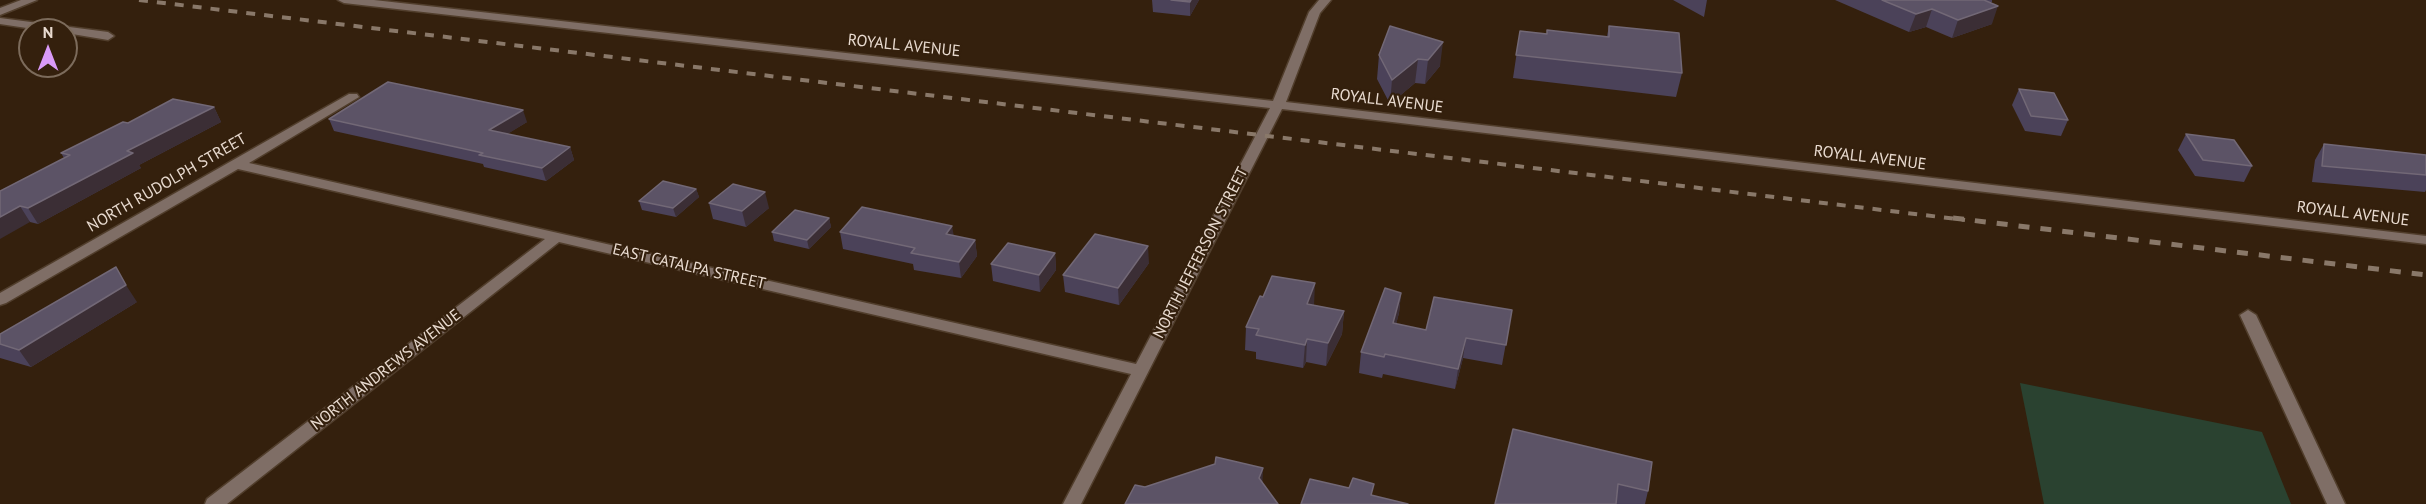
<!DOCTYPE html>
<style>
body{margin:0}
#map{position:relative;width:2426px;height:504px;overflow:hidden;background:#34200d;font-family:"PT Sans",sans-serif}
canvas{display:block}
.north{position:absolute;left:18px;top:18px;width:60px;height:60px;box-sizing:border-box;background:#34200d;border:2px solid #7c6b5b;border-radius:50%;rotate:0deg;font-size:16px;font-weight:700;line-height:24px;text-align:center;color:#e9dbd0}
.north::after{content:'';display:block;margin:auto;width:21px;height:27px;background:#d99af7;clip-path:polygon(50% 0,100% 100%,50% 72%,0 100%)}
</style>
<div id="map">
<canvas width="2426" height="504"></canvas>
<div class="north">N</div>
</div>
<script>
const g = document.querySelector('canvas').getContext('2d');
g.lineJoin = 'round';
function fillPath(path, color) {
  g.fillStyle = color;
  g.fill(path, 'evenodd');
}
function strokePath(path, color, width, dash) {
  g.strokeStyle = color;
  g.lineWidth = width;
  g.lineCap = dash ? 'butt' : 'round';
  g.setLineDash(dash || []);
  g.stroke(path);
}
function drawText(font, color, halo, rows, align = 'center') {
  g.font = font + ' "PT Sans",sans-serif';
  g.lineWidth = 4.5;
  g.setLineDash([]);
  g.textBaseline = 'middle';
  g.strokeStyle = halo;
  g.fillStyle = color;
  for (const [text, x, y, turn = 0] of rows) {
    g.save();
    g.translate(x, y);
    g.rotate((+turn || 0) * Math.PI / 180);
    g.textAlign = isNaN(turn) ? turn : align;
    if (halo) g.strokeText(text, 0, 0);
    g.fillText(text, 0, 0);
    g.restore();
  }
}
const green = new Path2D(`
 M2020,383L2262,432L2291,504H2044Z`);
const minor = new Path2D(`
 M21,0H37L0,15V8Z
 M338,0H374L1273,101L1309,12L1319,0H1331L1320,13L1286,102L2426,236V244L1282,109L1081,504H1063L1131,374L559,242L227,504H205L207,499L545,239L238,169L6,303L0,305V293L349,94H357L359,97L249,163L1136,364L1270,108L344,3Z
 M0,18L108,32L114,36L108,40L66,33V30H40L0,24Z
 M2248,310L2256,315L2345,504H2327L2240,315Z`);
const railFar1 = new Path2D(`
 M139,0L1965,220`);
const rail = new Path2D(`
 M1953,218L2426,275`);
const wall = new Path2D(`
 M1152,0H1199L1190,16L1153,12Z
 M1673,0H1707L1704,17Z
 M1835,0H1992V2L1990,3L1992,24L1952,38L1926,27L1909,32Z
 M1390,26L1440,66L1425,84L1415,83L1390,104L1377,79L1379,55Z
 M1609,26L1682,73L1676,97L1513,78L1520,31L1546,34L1607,36Z
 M2019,89L2068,120L2061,136L2025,131L2012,105Z
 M214,107L221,122L139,165L141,168L38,224L30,222L0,191L64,158L61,153Z
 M329,119L527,122L507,134L570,147L574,160L546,181L484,167L483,164L334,131Z
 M2186,134L2252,166L2244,182L2195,176L2178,150Z
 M2324,144L2426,155V190L2425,192L2312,182L2315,160Z
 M696,189L699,197L676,217L642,210L639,201Z
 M709,203L769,208L746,227L713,219Z
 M829,218L831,227L809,249L774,241L772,232Z
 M840,232L954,236L975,240L977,256L961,278L914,270L913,264L843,249Z
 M1055,253L1056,270L1040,292L993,281L991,264Z
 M1149,263L1119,305L1065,292L1063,275Z
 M1401,293L1399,313L1396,324L1426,330L1512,310L1502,365L1463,358L1455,389L1383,374L1382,378L1359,373L1361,352Z
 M137,302L31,367L0,358V334Z
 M1314,305L1344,311L1342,334L1326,366L1306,362L1303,368L1256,359V352L1245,350L1246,327Z
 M1513,429L1648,491L1645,504H1495Z`);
const shadedWall = new Path2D(`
 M1191,0H1199L1190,16V2Z
 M1998,6L1992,24L1952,38L1958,20Z
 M1932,9L1926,27L1909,32L1916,14Z
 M1443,42L1440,66L1425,84L1428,60Z
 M1418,59L1415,83L1390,104L1392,80Z
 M214,107L221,122L139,165L141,168L38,224L28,208L127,151Z
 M523,110L527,122L493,143L489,130Z
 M570,147L574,160L546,181L542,168Z
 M696,189L699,197L676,217L673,208Z
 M765,192L769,208L746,227L742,211Z
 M20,206L30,222L0,239V217Z
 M829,218L831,227L809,249L807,240Z
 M952,226L955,242L946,234Z
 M975,240L977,256L961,278L959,262Z
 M1148,246L1149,263L1119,305L1118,288Z
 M1055,253L1056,270L1040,292L1039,275Z
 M1315,283L1314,306L1307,304Z
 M126,285L137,302L31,367L19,350Z
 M1401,293L1399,313L1391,344L1393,323Z
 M1344,311L1342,334L1326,366L1328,343Z
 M1466,338L1463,358L1455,389L1458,369Z
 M1307,339L1306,362L1303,368L1305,345Z
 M1263,468L1262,497L1259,478Z`);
const building = new Path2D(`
 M1171,0H1191L1190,2Z
 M1882,0H1984L1998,6L1958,20L1932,9L1916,14Z
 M1390,26L1443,42L1428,60L1418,59L1392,80L1379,55Z
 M1609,26L1679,33L1682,73L1516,55L1520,31L1547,34V30L1609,37Z
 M388,82L523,110L489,130L570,147L542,168L479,155L483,153L329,119Z
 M2019,89L2054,93L2068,120L2031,116Z
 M173,99L214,107L127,151L133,153L28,208L20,206L0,217V191L70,155L61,153L123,122L128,123Z
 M2186,134L2234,140L2252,166L2203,160Z
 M2324,144L2426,155V175L2322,166Z
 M663,181L696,189L673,208L639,201Z
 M733,184L765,192L742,211L709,203Z
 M862,207L952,226L946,234L975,240L959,262L911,253L915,248L840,232Z
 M795,210L829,218L807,240L772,232Z
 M1095,234L1148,246L1118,288L1063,275Z
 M1008,243L1055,253L1039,275L991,264Z
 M116,267L126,285L19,350L0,344V334Z
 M1272,276L1315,283L1307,304L1344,311L1328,343L1307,339L1305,345L1256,335L1259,329L1246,327L1260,296L1263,297Z
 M1385,288L1401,293L1393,323L1426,330L1434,297L1512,310L1506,345L1466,338L1458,369L1385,354L1384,357L1361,352Z
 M1513,429L1652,462L1648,491L1618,484L1616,504H1495Z
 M1216,457L1263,468L1259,478L1278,504H1125L1135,485L1145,487L1215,464Z
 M1353,478L1374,484L1371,495L1408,504H1301L1310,479L1349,488Z`);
const streetNames = [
 ["ROYALL AVENUE",904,46,6],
 ["ROYALL AVENUE",1387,101,7],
 ["ROYALL AVENUE",1870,158,7],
 ["NORTH RUDOLPH STREET",167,183,-30],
 ["ROYALL AVENUE",2353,214,7],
 ["NORTH JEFFERSON STREET",1201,253,-63],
 ["EAST CATALPA STREET",689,267,13],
 ["NORTH ANDREWS AVENUE",386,370,-38]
];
fillPath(green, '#2a4230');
strokePath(minor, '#513e2c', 3);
fillPath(minor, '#7f6e66');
strokePath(railFar1, '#897869', 4, [9, 9]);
strokePath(rail, '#897869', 5, [11, 11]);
fillPath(wall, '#4b4259');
fillPath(shadedWall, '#3b2e35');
fillPath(building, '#5c5366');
strokePath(building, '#726876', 1.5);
drawText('16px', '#e9dbd0', '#34200d', streetNames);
</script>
